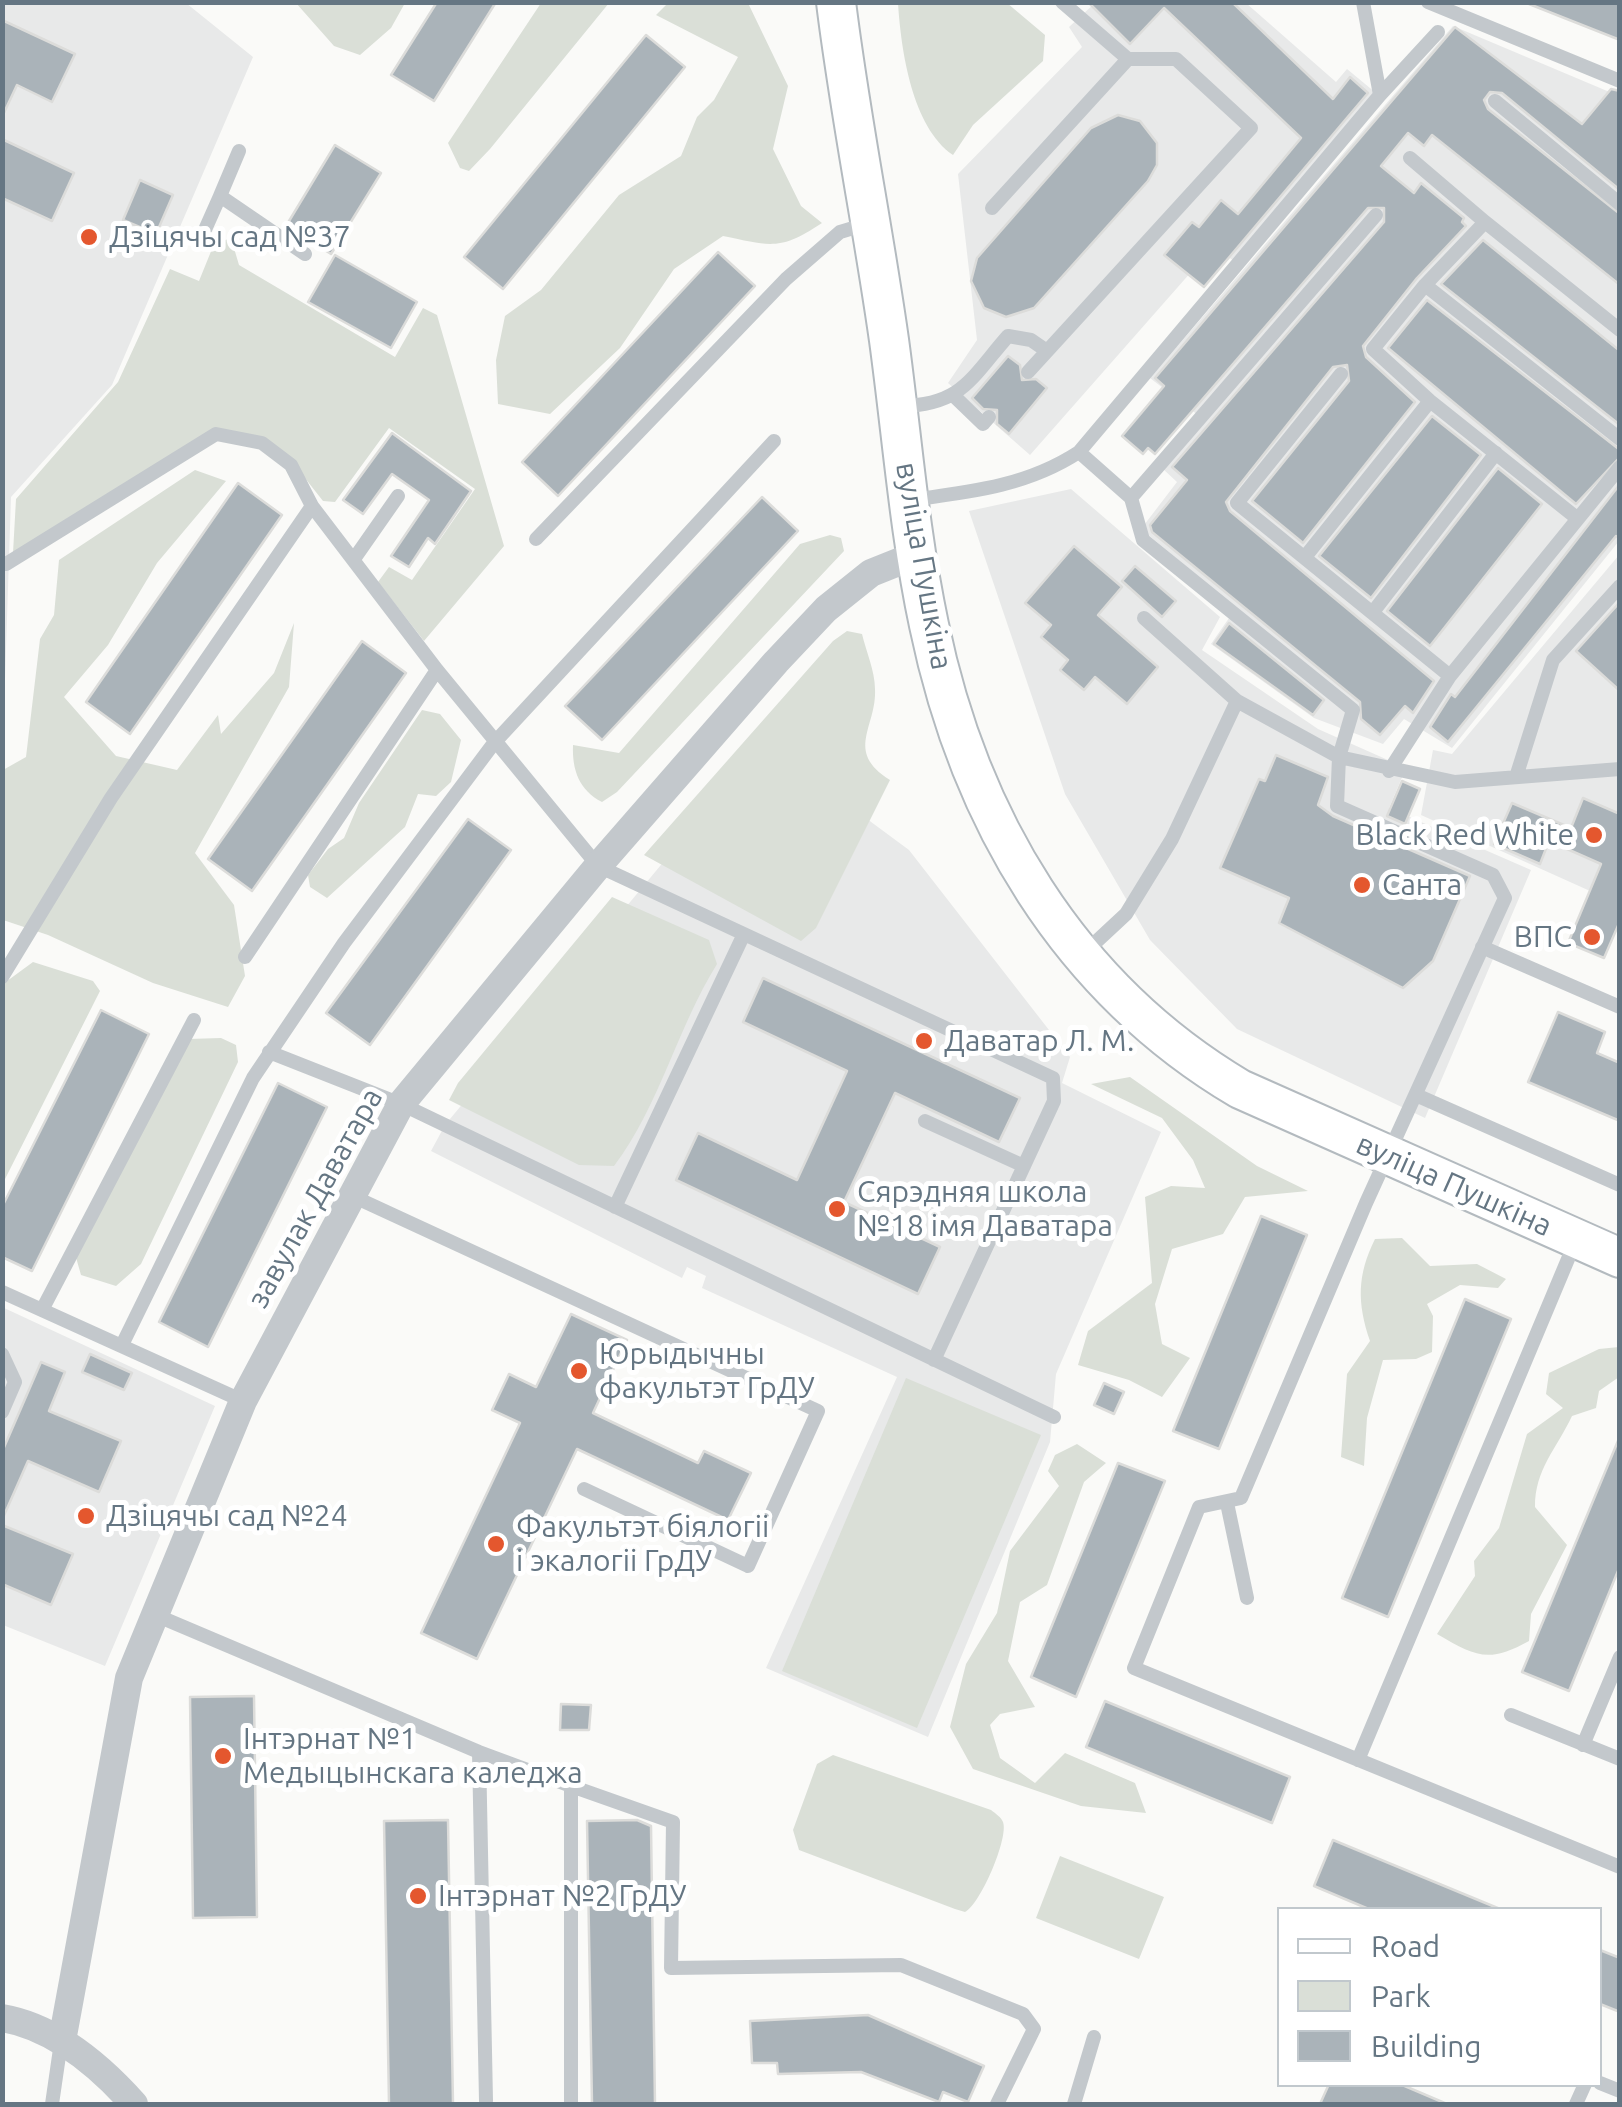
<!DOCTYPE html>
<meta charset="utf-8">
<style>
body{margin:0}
#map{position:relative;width:1622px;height:2107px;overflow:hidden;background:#fafaf8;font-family:Ubuntu,sans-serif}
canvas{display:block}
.frame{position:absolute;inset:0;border:5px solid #657683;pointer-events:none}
.legend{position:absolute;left:1277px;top:1907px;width:325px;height:180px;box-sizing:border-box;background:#fff;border:2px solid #c1c8cd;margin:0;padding:12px 18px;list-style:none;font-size:30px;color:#657683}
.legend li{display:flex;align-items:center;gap:20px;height:50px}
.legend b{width:50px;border:2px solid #c1c8cd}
</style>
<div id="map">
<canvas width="1622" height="2107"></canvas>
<div class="frame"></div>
<ul class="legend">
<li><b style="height:12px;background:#fff"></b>Road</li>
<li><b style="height:28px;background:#dadfd7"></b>Park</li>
<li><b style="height:28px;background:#aab3b9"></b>Building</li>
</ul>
</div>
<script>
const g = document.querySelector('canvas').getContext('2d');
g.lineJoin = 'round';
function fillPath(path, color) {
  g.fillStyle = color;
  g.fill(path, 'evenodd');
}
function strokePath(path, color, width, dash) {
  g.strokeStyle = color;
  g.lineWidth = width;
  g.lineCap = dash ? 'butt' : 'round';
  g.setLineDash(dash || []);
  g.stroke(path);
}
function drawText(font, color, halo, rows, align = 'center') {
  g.font = font + ' Ubuntu,sans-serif';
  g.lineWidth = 10;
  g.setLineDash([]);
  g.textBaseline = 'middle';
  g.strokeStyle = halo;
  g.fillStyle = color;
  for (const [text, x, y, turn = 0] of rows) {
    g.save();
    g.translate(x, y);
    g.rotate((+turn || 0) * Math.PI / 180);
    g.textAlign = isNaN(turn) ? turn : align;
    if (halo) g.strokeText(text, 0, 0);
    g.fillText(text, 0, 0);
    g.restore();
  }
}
const built = new Path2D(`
 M3,3H186L253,57L112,385L11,497L3,740Z
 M1095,3H1246L1336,82L1347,69L1376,93L1235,262L1214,246L1030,455L948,383L977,340L958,174L1082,47L1069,27Z
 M1453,26L1619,96V541L1452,748L1404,719L1383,744L1314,718L1211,644L1236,608L1141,529L1177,482L1163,469L1203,419L1150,378Z
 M1071,489L1220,617L1202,650L1318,729L1406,768L1389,808L1531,870L1425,1118L1237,1029L1150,940L1065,794L969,511Z
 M1619,555V904L1421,815L1433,750L1452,754Z
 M763,742L909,850L1070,1057L1062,1083L1161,1132L1056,1374L1050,1442L928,1737L766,1668L897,1377L702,1288L706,1276L687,1267L682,1278L431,1151L445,1125Z
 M2,1307L215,1406L105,1666L3,1625Z`);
const green = new Path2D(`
 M296,3H405L391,28L360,55L334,46Z
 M541,3H609L490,149L469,171L460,168L448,143Z
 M668,3H748L788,86L773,149L801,206L822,223C780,251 771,246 723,236L674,269L620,348L550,414L498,404L496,360L505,316L541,290L619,195L681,156L697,117L714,100L738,57L656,15Z
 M898,3H1007L1045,35L1043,61L973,125L953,155C912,127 901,50 898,3Z
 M231,238L239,265L395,357L423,308L437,315L504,546L424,641L378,582L389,567L412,580L475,489L389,428L335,502L323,501L286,454L216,429L13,553L16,499L118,382L170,269L199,281L214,244Z
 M195,470L226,481L157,563L108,645L64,697L116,756L177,770L218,715L221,734L274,673L294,623L289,687L195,853L234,905L245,976L228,1007L153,983L48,935L3,920V770L26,757L40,639L54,615L59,560Z
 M830,535L841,538L844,551L617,792L602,802C579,790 572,770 573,745L619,753L800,544Z
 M847,631L862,634C866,651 875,671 875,689C877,727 844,751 890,780L816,928L801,941L644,855L833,641Z
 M422,710L440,714L461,740L451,782L436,796L418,794L405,827L327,898L310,887L308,875L328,849L344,838L359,803Z
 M612,897L709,940L717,964C677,1028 660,1105 614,1166L579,1165L449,1100L458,1083Z
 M33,962L93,981L100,991L3,1183V984Z
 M221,1038L236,1045L238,1062L141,1264L116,1286L81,1275L75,1254L188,1039Z
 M1130,1077L1257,1166L1308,1191L1245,1197L1223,1234L1172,1249L1155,1304L1162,1344L1190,1358L1162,1397L1129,1380L1078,1365L1088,1331L1152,1283L1145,1197L1171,1186L1205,1188L1193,1160L1162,1118L1091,1084Z
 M1402,1238L1430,1266L1477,1264L1506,1279L1498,1288L1460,1285L1427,1304L1433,1316L1432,1352L1416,1359L1383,1360L1367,1418L1364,1466L1341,1457L1347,1374L1370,1341C1357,1303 1357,1275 1375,1239Z
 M1619,1347V1377L1599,1391L1596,1408L1572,1416C1556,1450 1535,1469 1535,1507L1567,1545L1531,1614L1529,1641C1488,1664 1475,1656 1437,1634L1475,1576L1474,1561L1499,1528L1527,1434L1563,1408L1546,1394L1549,1373L1599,1349Z
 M906,1378L1041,1435L917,1728L782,1671Z
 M1077,1444L1106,1463L1084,1482L1047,1585L1020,1602L1008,1661L1035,1707L1000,1714L990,1725L1000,1758L1035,1783L1065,1753L1135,1783L1146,1813L1081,1806L973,1769L950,1727L966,1664L997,1613L1010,1551L1059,1486L1048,1471L1055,1455Z
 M833,1755L991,1810C996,1814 1001,1817 1003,1822C1009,1838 980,1905 965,1912L955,1909L799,1850L793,1830L817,1764Z
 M1060,1856L1164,1897L1139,1959L1036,1918Z`);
const building = new Path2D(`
 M437,2H496L434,101L391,75Z
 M1088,2H1232L1333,99L1350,77L1368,93L1204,287L1164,255L1192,222L1199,227L1221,200L1238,214L1301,138L1164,8L1130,44Z
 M1620,2V40L1529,4V2Z
 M2,20L75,54L52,102L17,85L2,117Z
 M1455,27L1582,124L1611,89L1620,91V190L1502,93L1490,92L1484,100L1488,109L1620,214V285L1432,135L1424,146L1408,133L1381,166L1414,193L1421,183L1464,218L1462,222L1466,226L1417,278L1363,346L1366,357L1415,402L1303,543L1252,501L1349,381L1347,365L1333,367L1226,502L1230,511L1434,681L1413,713L1405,706L1380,735L1361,719L1360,702L1152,532L1150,525L1187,480L1172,467L1384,222V208H1368L1155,454L1148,448L1143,454L1122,436L1164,386L1155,378Z
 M646,35L685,67L503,289L464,257Z
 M1118,115L1140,121L1157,143V165L1148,181L1034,308L1006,317L984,308L971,281L977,258L1091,128Z
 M2,139L74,173L52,221L2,198Z
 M335,145L381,173L331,254L286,226Z
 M140,180L173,195L156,234L123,220Z
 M1483,240L1620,351V425L1441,284Z
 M718,252L755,286L558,496L522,462Z
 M335,255L417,302L391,348L308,302Z
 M1427,300L1620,450V457L1576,504L1388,348Z
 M1008,356L1020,365L1022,380L1036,379L1047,388L1009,434L997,424V410L983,409L972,398Z
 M1432,416L1481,455L1371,598L1319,556Z
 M392,433L471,491L435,544L428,538L409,567L391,556L429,500L392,474L363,514L343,500Z
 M1498,468L1542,504L1430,646L1387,611Z
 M238,483L282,515L130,734L86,702Z
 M1620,484V539L1616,536L1448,742L1430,727L1451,694L1455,697Z
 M762,497L798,531L602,740L565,706Z
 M1074,546L1122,587L1098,615L1158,667L1127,704L1095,677L1084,690L1060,670L1068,660L1041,637L1051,625L1025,603Z
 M1135,566L1176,601L1162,617L1122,581Z
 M1620,602V691L1576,651Z
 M1229,623L1324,700L1313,715L1214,644Z
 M362,641L406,673L252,891L208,859Z
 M1276,755L1328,777L1318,805L1333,816L1470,876L1433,961L1403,988L1279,923L1289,898L1220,868L1259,779L1265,781Z
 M1402,781L1420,789L1405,824L1387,816Z
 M1583,798L1620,814V921L1604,958L1568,943L1601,864L1549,841L1540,864L1494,844L1512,803L1571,828Z
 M468,819L511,850L370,1045L326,1013Z
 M763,978L1020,1098L999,1142L895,1093L844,1202L940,1247L918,1294L676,1180L698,1133L797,1180L847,1071L743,1022Z
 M101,1010L149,1034L32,1271L2,1257V1207Z
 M1558,1012L1605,1032L1597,1053L1620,1063V1121L1528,1082Z
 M278,1083L327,1107L208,1347L159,1322Z
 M1261,1216L1307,1235L1219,1449L1173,1431Z
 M1465,1299L1511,1319L1388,1617L1342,1598Z
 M571,1314L627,1340L593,1413L698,1463L704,1451L751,1473L728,1520L577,1449L477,1659L421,1633L520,1423L492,1410L509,1374L536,1387Z
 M90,1354L132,1373L124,1390L82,1372Z
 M41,1362L65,1372L49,1411L121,1441L99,1492L28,1461L2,1520V1452Z
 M1104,1383L1124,1392L1114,1414L1094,1405Z
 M1620,1436V1566L1569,1691L1522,1672Z
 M1118,1463L1165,1481L1076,1697L1031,1677Z
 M2,1525L73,1554L51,1605L2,1584Z
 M254,1696L257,1917L193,1918L190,1697Z
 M1105,1701L1290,1777L1272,1823L1086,1747Z
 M561,1704L591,1705L589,1730H560Z
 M448,1820L453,2104H389L384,1821Z
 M637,1820L651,1826L655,2104H592L587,1821Z
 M1333,1840L1500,1909V1910H1371L1314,1886Z
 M1600,1950L1620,1958V2012L1600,2004Z
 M868,2015L984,2066L968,2102L943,2092L939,2102L861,2072L778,2074L777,2063H752L750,2021Z
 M1329,2084H1400L1447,2104H1320Z`);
const lane = new Path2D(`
 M1428,2L1620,81
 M1380,95L1438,32
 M1495,101L1620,204
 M239,151L220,196L305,254
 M1410,158L1485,222
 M992,208L1128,59L1062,2
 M204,232L220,196
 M1425,285L1373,349L1430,401L1578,519
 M1620,330L1485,222L1425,285L1620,439
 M1028,372L1251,128L1176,59H1128
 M1341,374L1237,503L1450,676
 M955,397L983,424L989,417
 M901,406C962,405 971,378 1008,336L1031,340L1047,351
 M1079,452L1131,498L1143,540L1353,710L1339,757L1337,806L1493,875L1505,898L1366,1203L1241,1498L1199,1507L1134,1668L1620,1867
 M1131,498L1376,215
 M910,500C971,492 1027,486 1079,452L1380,95L1363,2
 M536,539L786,279L840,232L870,223
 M1305,557L1430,401
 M354,559L398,496
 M6,564L216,434L262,443L291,465L312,506L437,670L598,866L1053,1078L1054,1101L934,1360
 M1373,612L1496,453
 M1144,618L1237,701L1339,757L1455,782L1620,769
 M1389,771L1450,676L1620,467
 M1516,777L1553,660L1620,586
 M1482,947L1620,1007
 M1083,954L1126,914L1172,839L1237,701
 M245,957L437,670
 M2,977L111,798L312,506
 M269,1052L401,1104L1054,1417
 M1416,1095L1620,1185
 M925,1121L1024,1166
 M350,1195L818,1411L748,1566L584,1489
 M615,1207L743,936
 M2,1292L243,1401
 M42,1310L194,1020
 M122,1345L253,1078L344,943L494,743L774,441
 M2,1354L15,1382L2,1412
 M1227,1503L1247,1598
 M153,1614L479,1752L571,1786V2104
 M1511,1715L1620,1759
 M1583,1745L1620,1657
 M479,1752L486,2101
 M1358,1760L1576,1240
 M571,1786L673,1822L671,1968L901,1965L1023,2014L1034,2029L997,2104
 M1600,2083L1620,2091
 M52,2104L61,2042
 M1074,2104L1094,2037
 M1576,2104L1585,2084`);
const street = new Path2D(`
 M2,2018C55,2027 100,2066 134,2104
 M62,2041L129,1678L243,1401L401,1104L598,866L776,662L826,609L871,573L916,555`);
const secondary = new Path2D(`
 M836,2C850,116 873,227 889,340C902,435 909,531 929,625C969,818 1068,987 1240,1089L1620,1258`);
const markers = [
 [89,237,10,"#e4572e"],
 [1594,835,10,"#e4572e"],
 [1362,885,10,"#e4572e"],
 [1592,937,10,"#e4572e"],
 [924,1041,10,"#e4572e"],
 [837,1209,10,"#e4572e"],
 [579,1371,10,"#e4572e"],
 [86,1516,10,"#e4572e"],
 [496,1544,10,"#e4572e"],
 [223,1756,10,"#e4572e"],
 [418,1896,10,"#e4572e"]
];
const poiNames = [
 ["Дзіцячы сад №37",109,237],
 ["Black Red White",1574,835,"right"],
 ["Санта",1382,885],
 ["ВПС",1572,937,"right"],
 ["Даватар Л. М.",944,1041],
 ["Сярэдняя школа",857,1192],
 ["№18 імя Даватара",857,1226],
 ["Юрыдычны",599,1354],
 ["факультэт ГрДУ",599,1388],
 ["Дзіцячы сад №24",106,1516],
 ["Факультэт біялогіі",516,1527],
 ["і экалогіі ГрДУ",516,1561],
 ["Інтэрнат №1",243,1739],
 ["Медыцынскага каледжа",243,1773],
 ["Інтэрнат №2 ГрДУ",438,1896]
];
const streetNames = [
 ["вуліца Пушкіна",924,566,80],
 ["вуліца Пушкіна",1454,1185,24],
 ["завулак Даватара",315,1198,-61]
];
fillPath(built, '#e8e9e9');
fillPath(green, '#dadfd7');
fillPath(building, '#aab3b9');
strokePath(building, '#dcdcda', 2.5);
strokePath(secondary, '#b3babf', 42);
strokePath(lane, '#c3c8cc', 14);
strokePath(street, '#c3c8cc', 28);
strokePath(secondary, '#fff', 38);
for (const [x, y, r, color] of markers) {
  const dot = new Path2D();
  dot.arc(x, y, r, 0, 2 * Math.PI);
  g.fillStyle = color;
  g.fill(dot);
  strokePath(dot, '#fff', 4);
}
drawText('30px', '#657683', '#fff', poiNames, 'left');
drawText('30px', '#657683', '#fff', streetNames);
</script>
